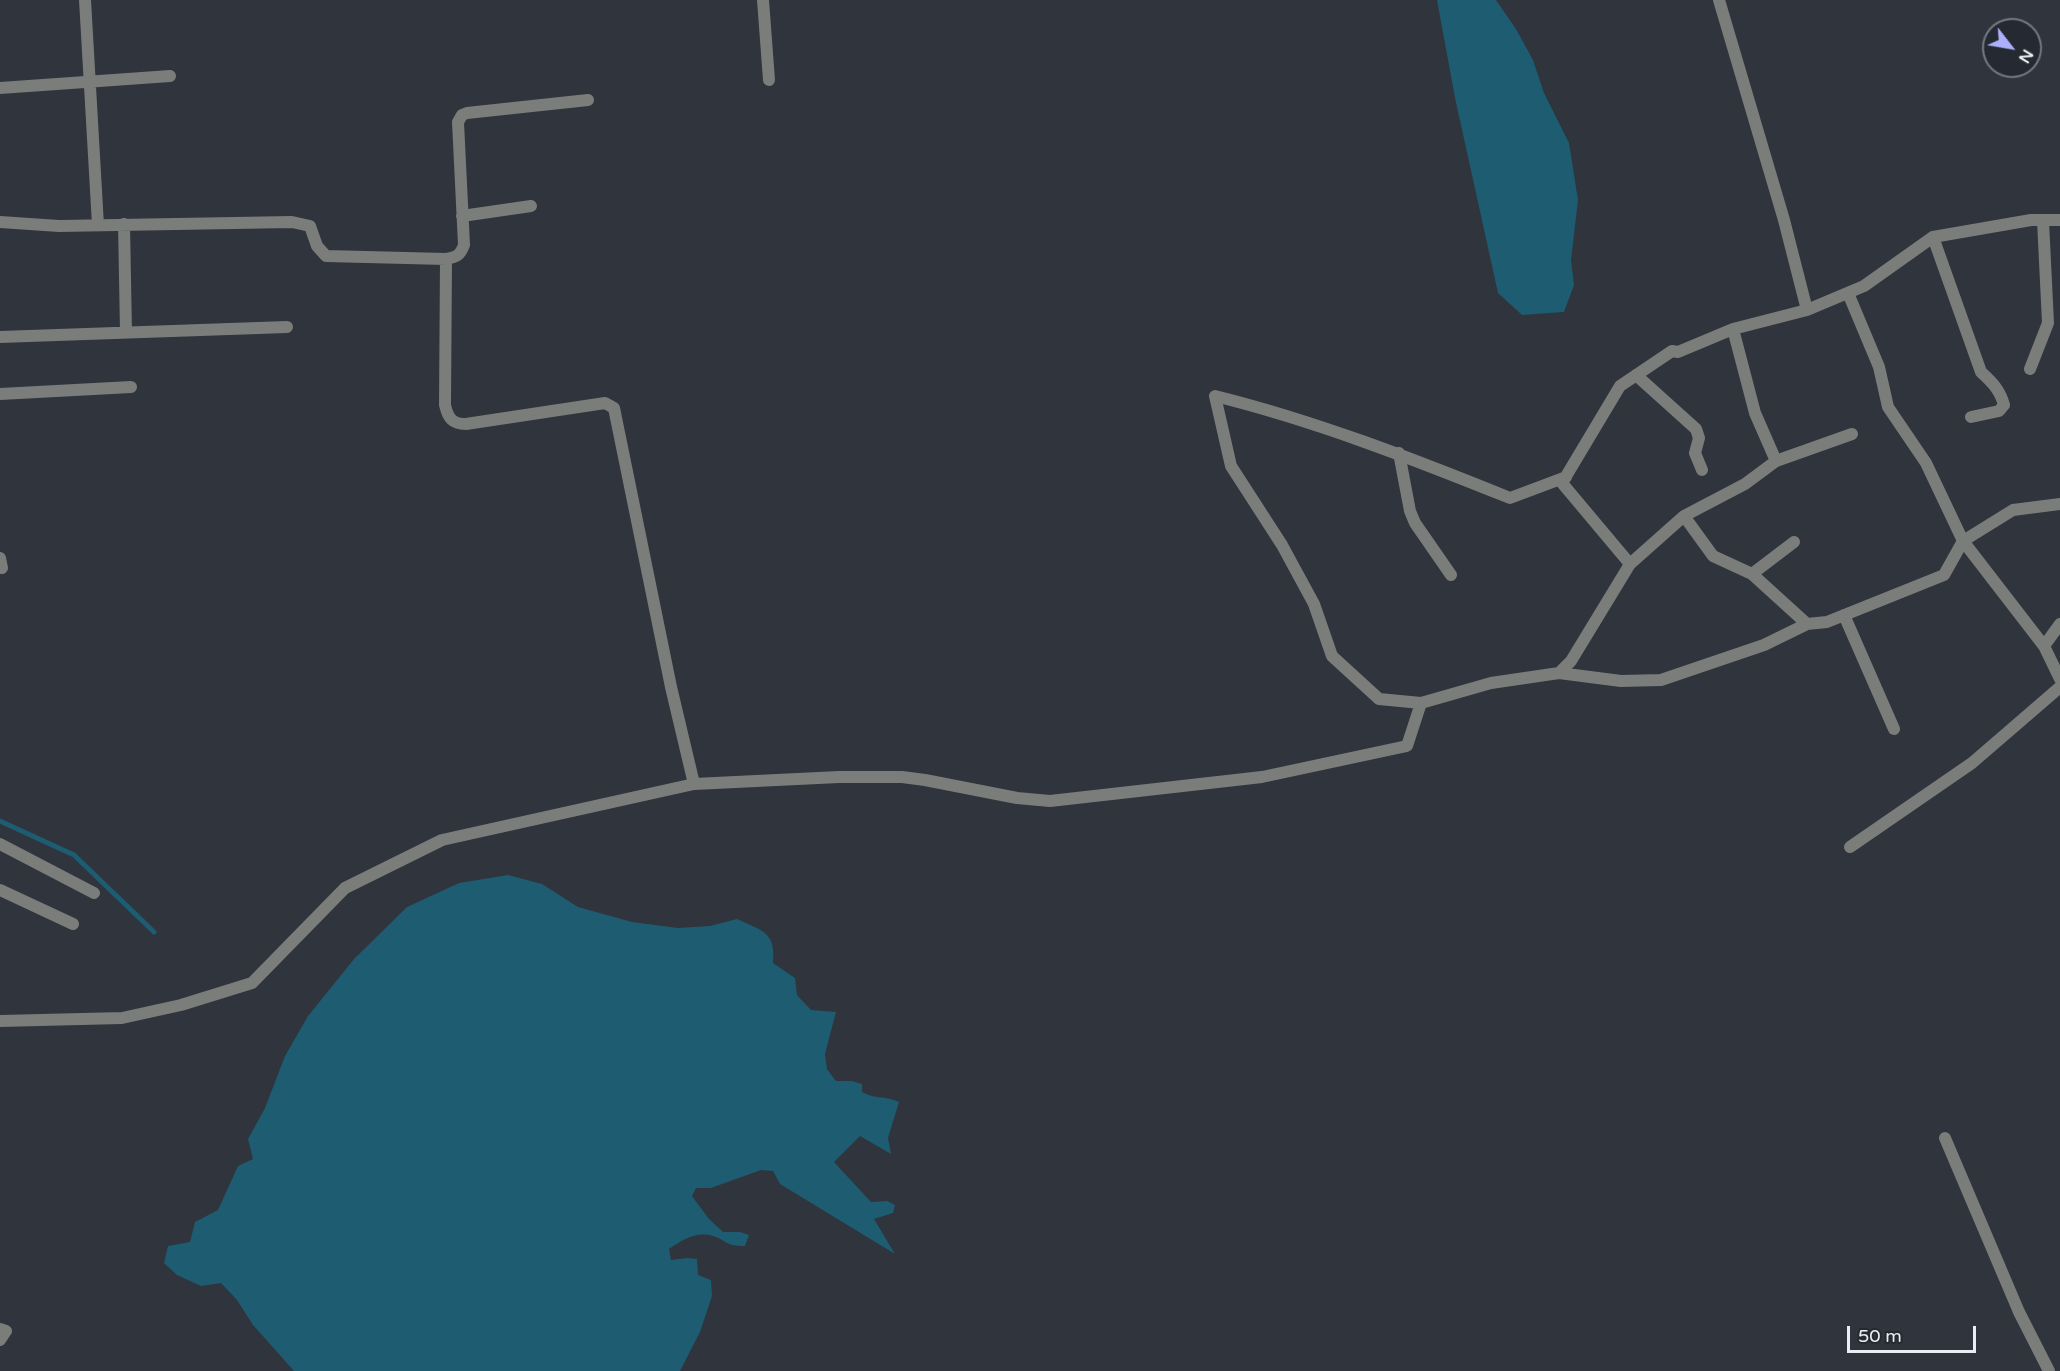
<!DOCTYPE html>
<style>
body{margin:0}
#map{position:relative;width:2060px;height:1371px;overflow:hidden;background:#2f343d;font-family:"Varela Round",sans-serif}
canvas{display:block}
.north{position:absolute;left:1982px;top:18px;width:60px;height:60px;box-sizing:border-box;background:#252a32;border:2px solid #74787f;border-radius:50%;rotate:121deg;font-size:16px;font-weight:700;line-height:24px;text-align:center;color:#eaedf3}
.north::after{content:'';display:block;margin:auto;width:21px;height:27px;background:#acaffb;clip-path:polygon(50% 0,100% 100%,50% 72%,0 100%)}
.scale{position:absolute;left:1847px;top:1326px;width:129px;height:27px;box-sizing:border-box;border:3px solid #eaedf3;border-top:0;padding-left:8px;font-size:18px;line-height:21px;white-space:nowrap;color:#eaedf3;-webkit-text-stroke:4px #252a32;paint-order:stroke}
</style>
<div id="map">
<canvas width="2060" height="1371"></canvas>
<div class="north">N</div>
<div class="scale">50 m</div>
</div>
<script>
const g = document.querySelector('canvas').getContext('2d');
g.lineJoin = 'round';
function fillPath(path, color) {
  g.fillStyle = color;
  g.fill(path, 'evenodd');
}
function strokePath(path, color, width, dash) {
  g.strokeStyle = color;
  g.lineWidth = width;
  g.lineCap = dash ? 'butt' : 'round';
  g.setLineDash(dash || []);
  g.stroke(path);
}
const water = new Path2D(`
 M1437,0H1496L1516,29L1533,60L1544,93L1569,143L1578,200L1571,260L1574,285L1564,312L1522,315L1498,293L1455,98Z
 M508,875L542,884L578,907L632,922L678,928L710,926L737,919C762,931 776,931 773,963L795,978L797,995L811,1010L836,1012L825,1054L827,1069L836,1081H852L862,1084V1092C877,1100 884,1095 899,1102L888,1138L891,1154L860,1136L834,1162L871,1202L887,1201L895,1205L893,1213L874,1219L895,1254L780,1184L773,1171L761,1170L711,1188H696L692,1196L709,1219L723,1232H740L749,1235L745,1246C725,1246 728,1241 713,1236C696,1231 682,1240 669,1249L671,1260L687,1258L697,1259L698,1275L711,1280L712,1296L700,1332L680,1371H294L253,1325L237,1300L221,1283L201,1286L177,1275L164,1263L168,1246L190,1242L195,1222L218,1210L238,1166L253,1159L248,1139L265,1108L285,1056L308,1016L354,959L407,907L459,883Z`);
const stream = new Path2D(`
 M0,821L74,855L154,932`);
const minor = new Path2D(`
 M85,0L98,225
 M763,0L769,80
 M0,88L170,76
 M462,216L531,206
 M0,222L59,226L292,222L310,226L317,246L326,256L446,259C456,257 460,256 464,245L458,122L462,115L467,113L588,100
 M124,224L126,332
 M1933,237L1981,372C1992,382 2000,390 2004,405L1999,411L1971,417
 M446,259L445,405C448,418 452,424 466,424L605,403L614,408L671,687L694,784
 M1848,293L1879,367L1888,407L1926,463L1963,541L2044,646L2060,679
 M1807,310L1864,286L1933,237L2031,220H2060
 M1733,329L1755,413L1776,461
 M0,337L287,327
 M2030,369L2048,323L2043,221
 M1636,375L1696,429L1699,438L1695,453L1702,470
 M0,394L131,387
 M1399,453L1410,511L1415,523L1451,575
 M1684,516L1713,556L1752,574L1807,624
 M0,558L2,568
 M1630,564L1562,483L1620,386L1672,351L1678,352L1733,329L1807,310L1784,220L1719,0
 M1752,574L1794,542
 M1844,615L1894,729
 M2044,646L2060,624
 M1559,673L1621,681L1661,680L1764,645L1807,624L1827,622L1944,575L1963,541L2013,510L2060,504
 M1421,703L1379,699L1332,656L1314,604L1282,545L1231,466L1215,396C1316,421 1413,459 1510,498L1566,477
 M0,844L94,893
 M1850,847L1972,763L2060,687
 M0,890L73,924
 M0,1021L122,1018L181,1005L252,983L345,888L442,840L694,784L839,777H902L925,780L1017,798L1050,801L1262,777L1407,746L1421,703L1491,683L1559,673L1571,661L1630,564L1684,516L1745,484L1776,461L1852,434
 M1945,1138L2019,1312L2049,1371
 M0,1329L6,1331L0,1340`);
fillPath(water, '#1d5c71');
strokePath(stream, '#1d5c71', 5);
strokePath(minor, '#7a7d79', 12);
</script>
